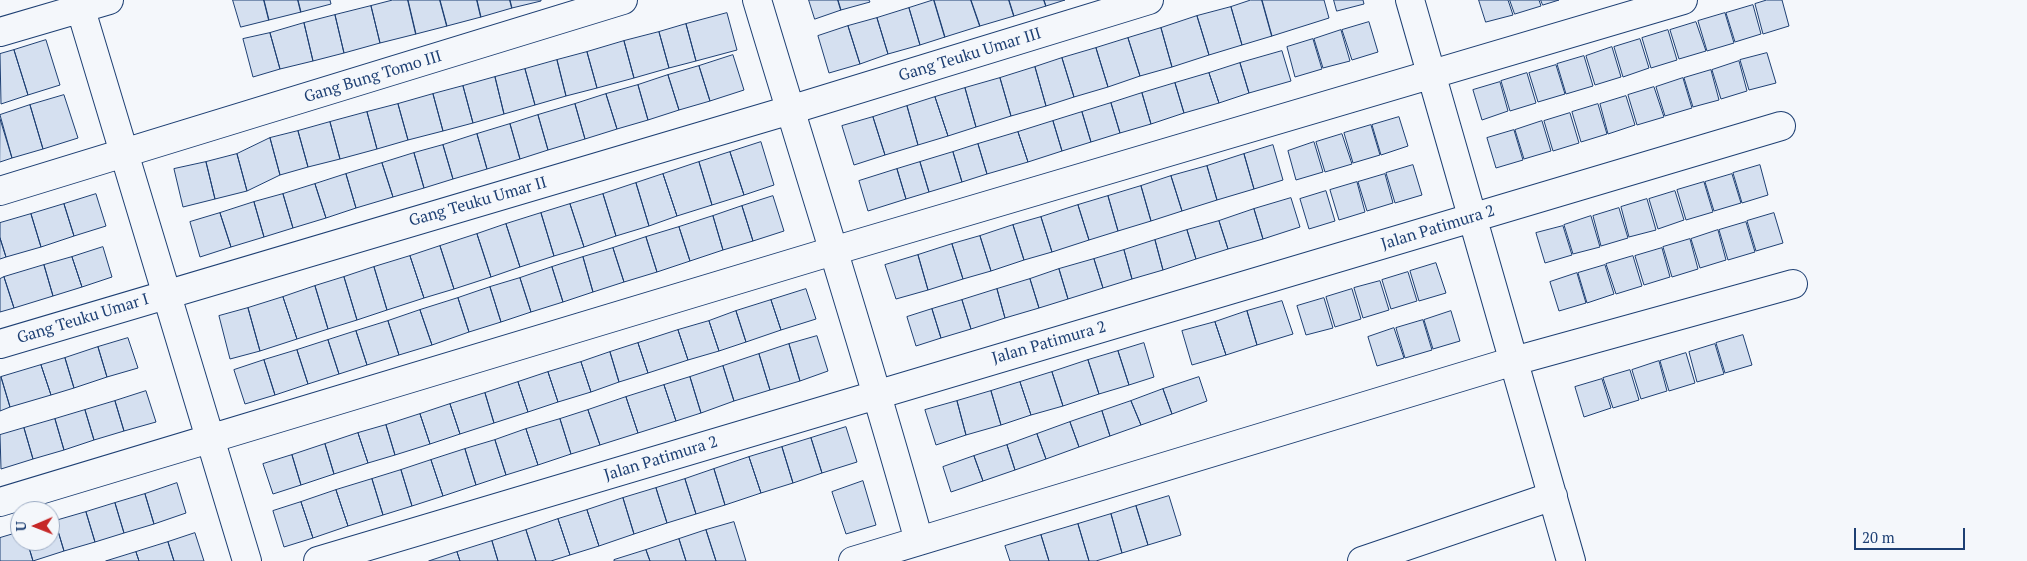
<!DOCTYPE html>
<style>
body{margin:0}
#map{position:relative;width:2027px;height:561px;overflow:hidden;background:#f4f7fb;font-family:"PT Serif",serif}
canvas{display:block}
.north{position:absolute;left:10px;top:501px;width:50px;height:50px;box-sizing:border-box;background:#f4f7fb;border:1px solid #9eadc5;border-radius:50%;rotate:269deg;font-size:14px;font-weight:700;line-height:20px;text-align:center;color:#1d3f73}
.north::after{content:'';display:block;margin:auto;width:18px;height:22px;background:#c62828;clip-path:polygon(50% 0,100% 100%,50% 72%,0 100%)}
.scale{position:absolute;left:1854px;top:528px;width:111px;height:22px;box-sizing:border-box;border:2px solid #1d3f73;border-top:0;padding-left:6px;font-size:15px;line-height:18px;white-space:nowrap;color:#1d3f73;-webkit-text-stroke:4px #f4f7fb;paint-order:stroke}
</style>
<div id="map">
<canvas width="2027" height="561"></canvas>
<div class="north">U</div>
<div class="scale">20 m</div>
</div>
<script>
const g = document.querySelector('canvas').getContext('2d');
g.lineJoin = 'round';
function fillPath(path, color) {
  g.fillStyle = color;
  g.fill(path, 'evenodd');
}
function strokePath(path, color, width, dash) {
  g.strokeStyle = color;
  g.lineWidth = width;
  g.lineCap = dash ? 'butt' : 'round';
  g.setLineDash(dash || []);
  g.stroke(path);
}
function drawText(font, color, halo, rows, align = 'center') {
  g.font = font + ' "PT Serif",serif';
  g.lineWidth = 4;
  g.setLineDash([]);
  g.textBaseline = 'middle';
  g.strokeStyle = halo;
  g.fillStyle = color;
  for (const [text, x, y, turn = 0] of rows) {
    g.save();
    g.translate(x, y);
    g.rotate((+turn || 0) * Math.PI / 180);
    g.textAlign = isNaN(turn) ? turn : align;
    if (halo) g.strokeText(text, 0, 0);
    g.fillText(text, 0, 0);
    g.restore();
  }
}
const building = new Path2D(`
 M233,0H264L269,20L241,27Z
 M264,0H298L301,12L269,20Z
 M298,0H330L331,4L301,12Z
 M393,0H408L416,34L380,43L371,6Z
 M408,0H440L447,26L416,34Z
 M440,0H477L481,17L447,26Z
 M477,0H510L512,8L481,17Z
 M510,0H541V1L512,8Z
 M809,0H838L841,10L815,19Z
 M838,0H869L870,2L841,10Z
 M934,0H971L980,26L945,37Z
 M934,0L945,37L920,45L909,8Z
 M971,0H1009L1014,16L980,26Z
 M1009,0H1044L1046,6L1014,16Z
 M1044,0H1065L1046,6Z
 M1251,0H1262L1272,36L1242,45L1231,7Z
 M1262,0H1324L1329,18L1272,36Z
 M1334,0H1363L1364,4L1337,11Z
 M1479,0H1508L1513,15L1486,22Z
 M1510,0H1539L1541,6L1515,14Z
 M1541,0H1559L1543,5Z
 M1767,0H1782L1789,26L1763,34L1755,4Z
 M1753,5L1761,34L1735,42L1726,13Z
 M371,6L380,43L344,53L335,15Z
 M1231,7L1242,45L1209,55L1197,16Z
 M909,8L920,45L888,54L877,18Z
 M727,13L737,50L696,61L686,24Z
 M1725,13L1734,43L1707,51L1698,21Z
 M335,15L344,53L313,61L304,23Z
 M1197,16L1209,55L1172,67L1161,28Z
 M877,18L888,54L860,64L848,26Z
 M1369,22L1378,52L1352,60L1342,30Z
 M1696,22L1706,51L1679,59L1670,30Z
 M304,23L313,61L280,69L270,33Z
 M686,24L696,61L669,68L659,32Z
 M848,26L860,64L829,73L818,36Z
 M1161,28L1172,67L1140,76L1128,38Z
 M1341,30L1350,61L1323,68L1314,39Z
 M1668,30L1677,60L1651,68L1642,38Z
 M659,32L669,68L634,78L624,41Z
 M270,33L280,69L253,77L243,39Z
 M1128,38L1140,76L1108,87L1096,48Z
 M1313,39L1322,69L1295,77L1287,47Z
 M1640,39L1649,68L1623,77L1614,47Z
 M46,40L60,85L28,95L14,50Z
 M624,41L634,78L597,88L587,52Z
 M1612,47L1621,77L1595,85L1586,56Z
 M1096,48L1108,87L1074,97L1062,58Z
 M14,50L28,95L1,104L0,54Z
 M1282,51L1291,81L1249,93L1240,63Z
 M587,52L597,88L566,96L557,60Z
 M1767,53L1776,83L1749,90L1740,60Z
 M733,55L744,90L710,101L699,66Z
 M1584,56L1593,86L1566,94L1557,64Z
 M1062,58L1074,97L1046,106L1035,67Z
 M557,60L566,96L535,105L525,69Z
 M1739,61L1747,91L1721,99L1712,70Z
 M1240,63L1249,93L1219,103L1209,73Z
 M1556,65L1565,94L1538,102L1529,73Z
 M699,66L710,101L679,110L668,75Z
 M1035,67L1046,106L1011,116L1000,78Z
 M525,69L535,105L504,114L495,77Z
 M1711,70L1719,100L1693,107L1684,78Z
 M1209,73L1219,103L1184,113L1175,83Z
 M1527,73L1536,103L1510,111L1501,81Z
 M668,75L679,110L648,120L638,85Z
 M495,77L504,114L473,123L463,86Z
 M1000,78L1011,116L976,127L965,88Z
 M1683,78L1692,108L1665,116L1656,87Z
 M1500,82L1508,111L1482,120L1473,90Z
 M1175,83L1184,113L1151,124L1142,93Z
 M638,85L648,120L617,129L606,94Z
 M463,86L473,123L443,131L433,94Z
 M1654,87L1664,117L1637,125L1628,95Z
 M965,88L976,127L948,136L935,97Z
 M1142,93L1151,124L1120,133L1111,103Z
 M433,94L443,131L408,140L398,104Z
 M606,94L617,129L585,139L575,104Z
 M64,95L78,138L43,149L30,105Z
 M1626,96L1635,125L1608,134L1600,104Z
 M935,97L948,136L918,145L907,106Z
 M1111,103L1120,133L1091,142L1082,112Z
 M398,104L408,140L377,149L367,112Z
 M575,104L585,139L548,150L538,115Z
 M1598,104L1607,134L1581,142L1572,112Z
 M30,105L43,149L12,158L0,115Z
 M907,106L918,145L885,155L873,117Z
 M367,112L377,149L340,159L330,122Z
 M1082,112L1091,142L1062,151L1053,121Z
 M1570,113L1579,143L1553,151L1544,121Z
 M538,115L548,150L520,159L510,124Z
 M873,117L885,155L854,165L842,126Z
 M1399,117L1408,146L1381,155L1372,125Z
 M0,119L12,158L0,162Z
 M1053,121L1062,151L1028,162L1018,132Z
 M1542,121L1551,151L1524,159L1515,130Z
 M330,122L340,159L308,167L298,131Z
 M510,124L520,159L487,169L477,134Z
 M1371,125L1380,155L1353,163L1344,133Z
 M1514,130L1523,160L1496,168L1487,138Z
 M298,131L308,167L280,175L270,138Z
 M1018,132L1028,162L987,174L978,144Z
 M477,134L487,169L453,179L443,145Z
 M1342,134L1352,164L1325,172L1316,142Z
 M270,138L280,175L247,191L237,154Z
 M761,142L774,185L744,195L730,152Z
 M1314,142L1323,172L1296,180L1288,151Z
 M978,144L987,174L962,182L953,152Z
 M443,145L453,179L424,188L414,153Z
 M1273,145L1283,180L1254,189L1244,154Z
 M730,152L744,195L712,205L699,162Z
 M953,152L962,182L929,192L920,162Z
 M414,153L424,188L393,197L382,163Z
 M237,154L247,191L215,199L206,162Z
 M1244,154L1254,189L1217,200L1207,166Z
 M206,162L215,199L183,207L174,169Z
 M699,162L712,205L677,216L663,174Z
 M920,162L929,192L906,199L897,169Z
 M382,163L393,197L356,208L346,174Z
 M1413,165L1422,195L1395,203L1386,173Z
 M1760,165L1768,195L1742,203L1733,173Z
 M1207,166L1217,200L1182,211L1171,176Z
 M897,169L906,199L868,211L859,181Z
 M346,174L356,208L326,218L315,184Z
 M663,174L677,216L649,226L636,183Z
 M1385,174L1393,203L1367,211L1358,182Z
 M1732,174L1741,203L1714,211L1705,182Z
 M1171,176L1182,211L1151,221L1141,186Z
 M1357,182L1365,212L1339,220L1330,190Z
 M1704,182L1713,212L1686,220L1677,190Z
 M636,183L649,226L616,236L603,194Z
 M315,184L326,218L293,228L283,194Z
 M1141,186L1151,221L1118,231L1108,196Z
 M1326,191L1335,221L1309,229L1300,199Z
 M1675,191L1684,220L1658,229L1649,199Z
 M96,194L106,226L74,236L64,204Z
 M283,194L293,228L264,237L254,202Z
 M603,194L616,236L584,247L570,204Z
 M773,196L784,231L753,241L742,206Z
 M1108,196L1118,231L1089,240L1078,205Z
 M1291,198L1300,227L1263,239L1254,209Z
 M1647,199L1656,230L1629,237L1621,207Z
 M254,202L264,237L231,247L220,213Z
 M64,204L74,236L41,247L31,214Z
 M570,204L584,247L554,256L541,213Z
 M1078,205L1089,240L1052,252L1041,217Z
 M742,206L753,241L723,250L713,216Z
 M1619,208L1628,238L1601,246L1593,216Z
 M1254,209L1263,239L1228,249L1219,221Z
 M220,213L231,247L200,257L190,222Z
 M541,213L554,256L520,267L506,224Z
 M1774,213L1783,243L1756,251L1747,221Z
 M31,214L41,247L6,257L0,238V223Z
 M713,216L723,250L690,261L679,227Z
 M1591,216L1600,247L1573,254L1564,225Z
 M1041,217L1052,252L1024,260L1013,225Z
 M1219,221L1228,249L1196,259L1187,230Z
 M1746,222L1755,252L1728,260L1719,230Z
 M506,224L520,267L491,277L477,234Z
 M1013,225L1024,260L991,271L980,236Z
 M1563,226L1572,255L1545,263L1536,233Z
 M679,227L690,261L657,272L646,237Z
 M1187,230L1196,259L1163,270L1155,240Z
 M1718,230L1726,260L1700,268L1691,239Z
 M477,234L491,277L454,289L440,246Z
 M980,236L991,271L963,279L952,244Z
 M646,237L657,272L624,282L613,248Z
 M0,238L6,257L0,259Z
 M1690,239L1698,269L1672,277L1663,247Z
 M1155,240L1163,270L1132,279L1124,250Z
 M952,244L963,279L928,290L918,255Z
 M440,246L454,289L424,298L410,256Z
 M103,247L112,277L82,287L72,257Z
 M613,248L624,282L593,292L583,257Z
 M1662,248L1670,277L1644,285L1635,256Z
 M1124,250L1132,279L1103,288L1094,259Z
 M918,255L928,290L896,299L885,265Z
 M410,256L424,298L387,310L374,267Z
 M1633,256L1642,286L1616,294L1606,264Z
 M72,257L82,287L53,296L44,265Z
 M583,257L593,292L563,302L552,267Z
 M1094,259L1103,288L1068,299L1059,269Z
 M1436,263L1446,293L1419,301L1410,271Z
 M44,265L53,296L14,308L4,277Z
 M1605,265L1614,294L1587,303L1578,273Z
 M374,267L387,310L357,320L344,277Z
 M552,267L563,302L531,312L520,278Z
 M1059,269L1068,299L1039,308L1030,279Z
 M1408,272L1417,301L1391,309L1382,280Z
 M1577,273L1586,303L1559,311L1550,282Z
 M4,277L14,308L0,312V279Z
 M344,277L357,320L328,329L315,286Z
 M520,278L531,312L501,322L490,287Z
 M1030,279L1039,308L1005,318L997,289Z
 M1380,281L1389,310L1363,318L1354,288Z
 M315,286L328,329L297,339L283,297Z
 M490,287L501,322L469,332L458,298Z
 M806,289L816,319L781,330L771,300Z
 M997,289L1005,318L971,329L962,300Z
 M1352,289L1361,319L1335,327L1326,297Z
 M283,297L297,339L260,351L248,308Z
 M458,298L469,332L432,345L420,310Z
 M1324,298L1333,328L1306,335L1297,306Z
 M771,300L781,330L746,342L736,311Z
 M962,300L971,329L941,338L932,309Z
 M1282,301L1293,334L1257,345L1247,311Z
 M248,308L260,351L230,359L219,316Z
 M932,309L941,338L916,346L907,317Z
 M420,310L432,345L399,355L388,321Z
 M736,311L746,342L719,351L709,321Z
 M1247,311L1257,345L1226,355L1215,322Z
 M1451,311L1460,341L1433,349L1424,320Z
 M1423,320L1432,350L1405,358L1396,328Z
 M388,321L399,355L367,365L356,331Z
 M709,321L719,351L688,360L678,330Z
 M1215,322L1226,355L1192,365L1182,331Z
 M1394,328L1404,358L1377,366L1368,337Z
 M678,330L688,360L648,373L638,343Z
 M356,331L367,365L339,374L328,340Z
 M1743,335L1752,365L1725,373L1716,343Z
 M817,336L828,371L800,381L789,344Z
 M128,338L138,368L107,377L98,347Z
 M328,340L339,374L308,384L297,350Z
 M638,343L648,373L619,382L610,352Z
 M1144,343L1154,377L1129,385L1118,351Z
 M789,344L800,381L770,390L759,354Z
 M1715,344L1724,374L1697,382L1689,352Z
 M98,347L107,377L74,388L65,358Z
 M297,350L308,384L275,395L264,360Z
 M1118,351L1129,385L1099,394L1088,360Z
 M610,352L619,382L591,392L581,362Z
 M1686,353L1695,383L1669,391L1660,361Z
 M759,354L770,390L734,401L723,366Z
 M65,358L74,388L51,395L41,365Z
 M264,360L275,395L245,404L234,370Z
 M1088,360L1099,394L1063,406L1052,372Z
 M1659,361L1667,391L1641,399L1632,370Z
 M581,362L591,392L558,402L548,372Z
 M41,365L51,395L10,407L1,377Z
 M723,366L734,401L701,413L690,377Z
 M1630,370L1639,400L1613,408L1603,378Z
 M548,372L558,402L528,412L518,382Z
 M1052,372L1063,406L1031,415L1020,382Z
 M1,377L10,407L0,411V378Z
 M690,377L701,413L676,421L664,385Z
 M1199,377L1207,401L1172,414L1163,389Z
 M1602,379L1611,408L1584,417L1575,387Z
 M518,382L528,412L494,423L485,393Z
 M1020,382L1031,415L1001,425L991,391Z
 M664,385L676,421L638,433L626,397Z
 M1163,389L1172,414L1141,425L1131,401Z
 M146,391L156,422L124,431L115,401Z
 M991,391L1001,425L966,435L957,401Z
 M485,393L494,423L460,434L450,404Z
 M626,397L638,433L600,445L588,410Z
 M115,401L124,431L94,440L85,410Z
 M957,401L966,435L936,445L925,410Z
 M1131,401L1141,425L1110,436L1102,411Z
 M450,404L460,434L430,444L420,414Z
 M85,410L94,440L64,450L55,419Z
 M588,410L600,445L571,454L560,419Z
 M1102,411L1110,436L1079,447L1070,422Z
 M420,414L430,444L395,455L386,425Z
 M55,419L64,450L33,459L24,428Z
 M560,419L571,454L538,465L526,429Z
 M1070,422L1079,447L1046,459L1037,434Z
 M386,425L395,455L368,463L358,433Z
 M846,427L857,462L822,473L811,438Z
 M24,428L33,459L1,469L0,435Z
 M526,429L538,465L506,475L495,440Z
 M358,433L368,463L334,474L325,444Z
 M1037,434L1046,459L1015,470L1007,445Z
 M811,438L822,473L793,483L782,447Z
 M495,440L506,475L476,485L465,449Z
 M325,444L334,474L301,485L292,455Z
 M1007,445L1015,470L983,481L974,456Z
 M782,447L793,483L761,493L749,457Z
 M465,449L476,485L443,496L431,460Z
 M292,455L301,485L273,494L263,464Z
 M974,456L983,481L951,492L943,467Z
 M749,457L761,493L725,505L714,469Z
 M431,460L443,496L412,506L401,470Z
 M714,469L725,505L696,514L685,479Z
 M401,470L412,506L383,515L372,479Z
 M372,479L383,515L348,526L336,490Z
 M685,479L696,514L667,523L656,488Z
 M863,481L876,525L846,534L832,492Z
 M177,483L186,513L154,524L145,494Z
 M656,488L667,523L634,534L623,498Z
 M336,490L348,526L313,538L301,502Z
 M145,494L154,524L124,533L115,503Z
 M1169,496L1181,535L1148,545L1136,506Z
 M623,498L634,534L599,546L587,510Z
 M301,502L313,538L284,547L273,511Z
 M115,503L124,533L95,542L86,512Z
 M1136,506L1148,545L1122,553L1111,514Z
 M587,510L599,546L570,555L558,519Z
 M86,512L95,542L64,551L55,521Z
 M1111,514L1122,553L1096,561H1089L1078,524Z
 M558,519L570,555L551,561H536L526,530Z
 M55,521L64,551L33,561L27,541H50V523Z
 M734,522L746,561H716L706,530Z
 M1078,524L1089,561H1049L1041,535Z
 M526,530L536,561H498L492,541Z
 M706,530L716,561H686L679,539Z
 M20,532V541H27L33,561H0V538Z
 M195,533L204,561H174L168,542Z
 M1041,535L1049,561H1010L1005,546Z
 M679,539L686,561H650L646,550Z
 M492,541L498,561H460L457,552Z
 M168,542L174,561H139L136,552Z
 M646,550L650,561H614V560Z
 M136,552L139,561H106Z
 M457,552L460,561H429Z`);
const minor = new Path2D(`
 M78,0L247,561
 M757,0C811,180 869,360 919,541
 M1410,0L1571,561
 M0,32L109,0
 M0,191L623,0
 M0,344L790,110L1149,0
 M0,502L833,251L1683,0
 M318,561L1781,126
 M853,561L1514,361L1793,284
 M1362,561L1553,496`);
const streetNames = [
 ["Gang Teuku Umar III",970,55,-17],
 ["Gang Bung Tomo III",373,77,-17],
 ["Gang Teuku Umar II",478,202,-16],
 ["Jalan Patimura 2",1438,228,-17],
 ["Gang Teuku Umar I",83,319,-17],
 ["Jalan Patimura 2",1049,343,-16],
 ["Jalan Patimura 2",661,459,-17]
];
fillPath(building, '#d5e0f0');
strokePath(building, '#1d3f73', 1);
strokePath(minor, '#1d3f73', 30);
strokePath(minor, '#f4f7fb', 28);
drawText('16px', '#1d3f73', '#f4f7fb', streetNames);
</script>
